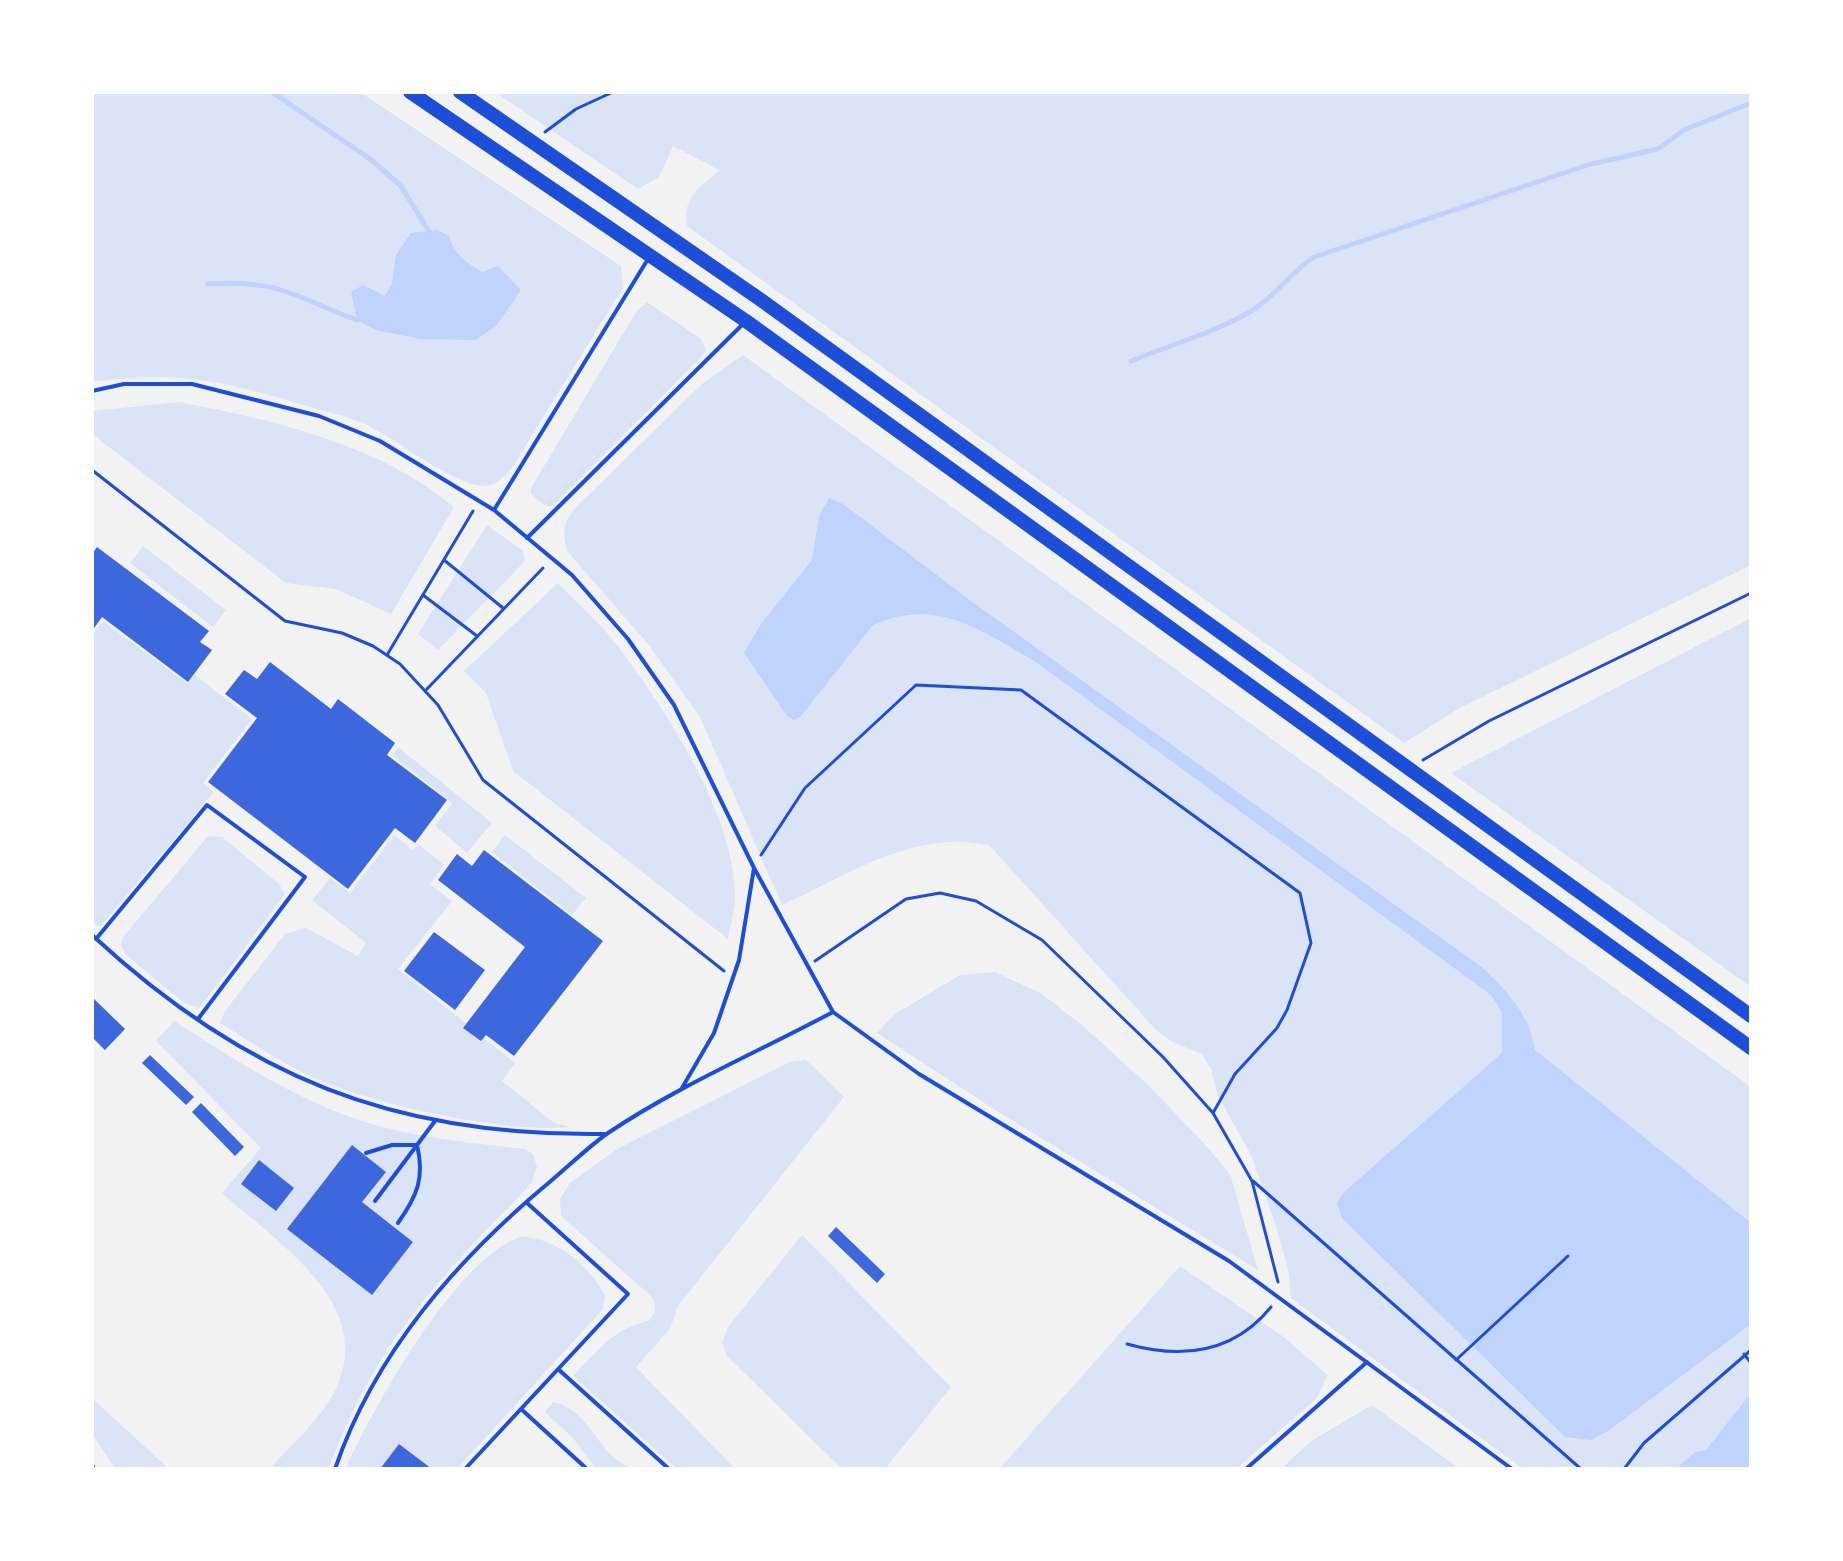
<!DOCTYPE html>
<style>
body{margin:0}
#map{position:relative;width:1843px;height:1561px;overflow:hidden;background:#f2f2f2;font-family:"Golos Text",sans-serif}
canvas{display:block}
.frame{position:absolute;inset:0;border:94px solid #fff;pointer-events:none}
</style>
<div id="map">
<canvas width="1843" height="1561"></canvas>
<div class="frame"></div>
</div>
<script>
const g = document.querySelector('canvas').getContext('2d');
g.lineJoin = 'round';
function fillPath(path, color) {
  g.fillStyle = color;
  g.fill(path, 'evenodd');
}
function strokePath(path, color, width, dash) {
  g.strokeStyle = color;
  g.lineWidth = width;
  g.lineCap = dash ? 'butt' : 'round';
  g.setLineDash(dash || []);
  g.stroke(path);
}
const green = new Path2D(`
 M92,92H360L621,266L623,288L513,466C505,475 498,486 484,486C451,484 397,439 365,424C347,416 326,412 307,406C225,381 179,370 92,382Z
 M495,92H1751V565L1458,709L1404,743L687,226C682,197 700,188 719,170L673,146L659,177L638,189Z
 M647,302L701,339L706,349L703,355L553,506H546L531,494V488L636,312Z
 M743,355L1751,1087V1469H1523L1291,1298L1288,1269L1275,1223L1251,1155L1217,1094L1211,1069L1202,1054L1170,1041L1155,1029L990,846C918,827 846,876 782,905L700,717L648,644L567,551C562,533 563,523 575,508L703,383Z
 M179,402C273,420 379,444 454,507L391,614L336,589L286,583L92,434V411Z
 M487,525L523,551L525,561L438,650L418,634Z
 M143,546L226,610L213,627L130,563Z
 M558,583C577,603 600,623 617,645C666,711 735,814 735,897C735,911 730,926 728,939L513,771L486,693L464,671Z
 M1751,618V987L1451,773Z
 M103,621L188,684L195,675L252,719L203,783L214,792L100,927L92,921V636Z
 M398,747L492,823L467,853L435,826L452,803L392,755Z
 M394,835L413,850L418,844L444,865L430,884L452,901L398,969L515,1063L502,1081L553,1122L569,1127C507,1134 367,1103 310,1076C279,1061 249,1041 220,1023L225,1011L285,934L306,928L358,956L366,943L312,900L330,878L350,893Z
 M505,835L586,898L572,915L492,852Z
 M208,836L222,837L279,884L285,894L200,1008L184,1003L125,954L121,945L123,937Z
 M995,972L1042,994L1083,1026L1147,1084L1202,1141L1230,1174L1258,1270L1000,1113L877,1033L895,1014L960,975Z
 M174,1021C228,1055 285,1093 345,1115C402,1137 465,1142 525,1149L533,1154L537,1167L531,1184C441,1277 374,1343 329,1469H270C291,1444 322,1418 336,1389C377,1304 275,1241 222,1193L261,1148L156,1041Z
 M806,1060L844,1097L678,1306L670,1329L636,1367L735,1469H677L573,1376C597,1351 614,1328 649,1321L655,1310L653,1298L561,1216L560,1199L570,1183L617,1149L790,1062Z
 M802,1235L951,1387L885,1469H842L727,1356L722,1343L728,1327Z
 M520,1237C554,1236 590,1265 605,1296L603,1309L457,1469H346C372,1408 457,1258 520,1237Z
 M1180,1266L1281,1335L1328,1375L1317,1398L1236,1469H999Z
 M92,1398L169,1469H115L92,1433Z
 M553,1402C591,1409 599,1460 635,1469H596L573,1438L545,1412Z
 M1372,1405L1460,1469H1281L1311,1441Z`);
const water = new Path2D(`
 M437,230L449,236C454,254 466,263 482,272L498,266L521,290L496,326L475,340L420,339L376,330L357,320L351,292L363,285L385,296L392,284L396,255L411,233Z
 M829,498L843,504L971,601L1483,968C1509,994 1529,1013 1535,1050L1751,1223V1324L1608,1431L1591,1440L1565,1437L1342,1218L1337,1203L1343,1193L1502,1053V1012L1491,995L1036,662C982,631 937,596 873,625L801,716L794,720L787,716L744,653L761,624L812,560L819,516Z
 M1751,1393V1469H1676L1695,1452L1706,1450Z`);
const stream = new Path2D(`
 M272,92L370,159L400,185L429,231
 M207,284C279,279 293,296 357,320
 M1131,361C1170,345 1217,332 1253,310C1277,295 1291,272 1314,257L1591,164L1658,149L1684,130L1751,103`);
const building = new Path2D(`
 M97,547L209,631L200,642L212,650L188,682L102,617L92,631V554Z
 M270,662L331,709L338,699L395,743L387,755L447,800L415,843L395,828L348,889L208,782L257,718L225,694L244,670L257,679Z
 M484,850L603,941L514,1056L486,1035L481,1041L463,1028L525,947L438,880L457,854L472,866Z
 M434,932L485,970L455,1010L404,971Z
 M92,997L125,1029L105,1050L92,1037Z
 M150,1055L194,1097L186,1105L142,1063Z
 M201,1103L244,1147L235,1156L192,1112Z
 M352,1145L386,1172L362,1202L413,1242L372,1295L287,1229Z
 M259,1160L294,1188L276,1211L241,1184Z
 M836,1227L885,1274L877,1283L828,1236Z
 M399,1444L432,1469H380Z`);
const path = new Path2D(`
 M545,132L576,109L613,92
 M92,470L285,621L342,633L373,646L400,664L438,705L483,780L724,971
 M444,560L503,608
 M423,595L477,636
 M387,655L473,511
 M427,689L543,568
 M1423,760L1489,721L1751,593
 M761,855L805,788L916,685L1021,690L1300,893L1311,943L1287,1010L1277,1028L1235,1074L1213,1113
 M815,961L906,899L940,893L976,901L1042,940L1163,1057L1213,1113L1252,1181L1278,1282
 M1253,1181L1581,1469
 M1127,1344C1181,1359 1233,1354 1271,1307
 M1744,1354L1751,1363
 M1456,1360L1568,1256
 M1624,1469L1644,1443L1751,1350`);
const service = new Path2D(`
 M92,391L124,384H192L319,416L380,441L494,510L572,575L628,639L674,705L754,868L833,1012L919,1074L1229,1261L1512,1469
 M494,510L648,259
 M527,538L744,323
 M92,935C245,1077 395,1137 604,1134
 M96,939L207,805L305,877L198,1019
 M682,1088L714,1033L739,960L754,868
 M366,1153L392,1145H417C425,1178 417,1196 398,1223
 M375,1201L435,1121
 M558,1369L669,1469
 M521,1409L587,1469
 M92,1465L94,1469
 M335,1469C375,1352 458,1258 552,1180C570,1165 588,1147 608,1133C678,1086 758,1052 833,1012
 M465,1469L628,1294L526,1202
 M1246,1469L1367,1362`);
const trunk = new Path2D(`
 M410,92L746,321L1751,1048
 M460,92L761,300L1751,1016`);
fillPath(green, '#dbe4f7');
fillPath(water, '#bfd3fe');
strokePath(stream, '#bfd3fe', 5);
fillPath(building, '#3d67dc');
strokePath(path, '#1d4ed8', 3);
strokePath(service, '#1d4ed8', 4);
strokePath(trunk, '#1d4ed8', 14);
</script>
